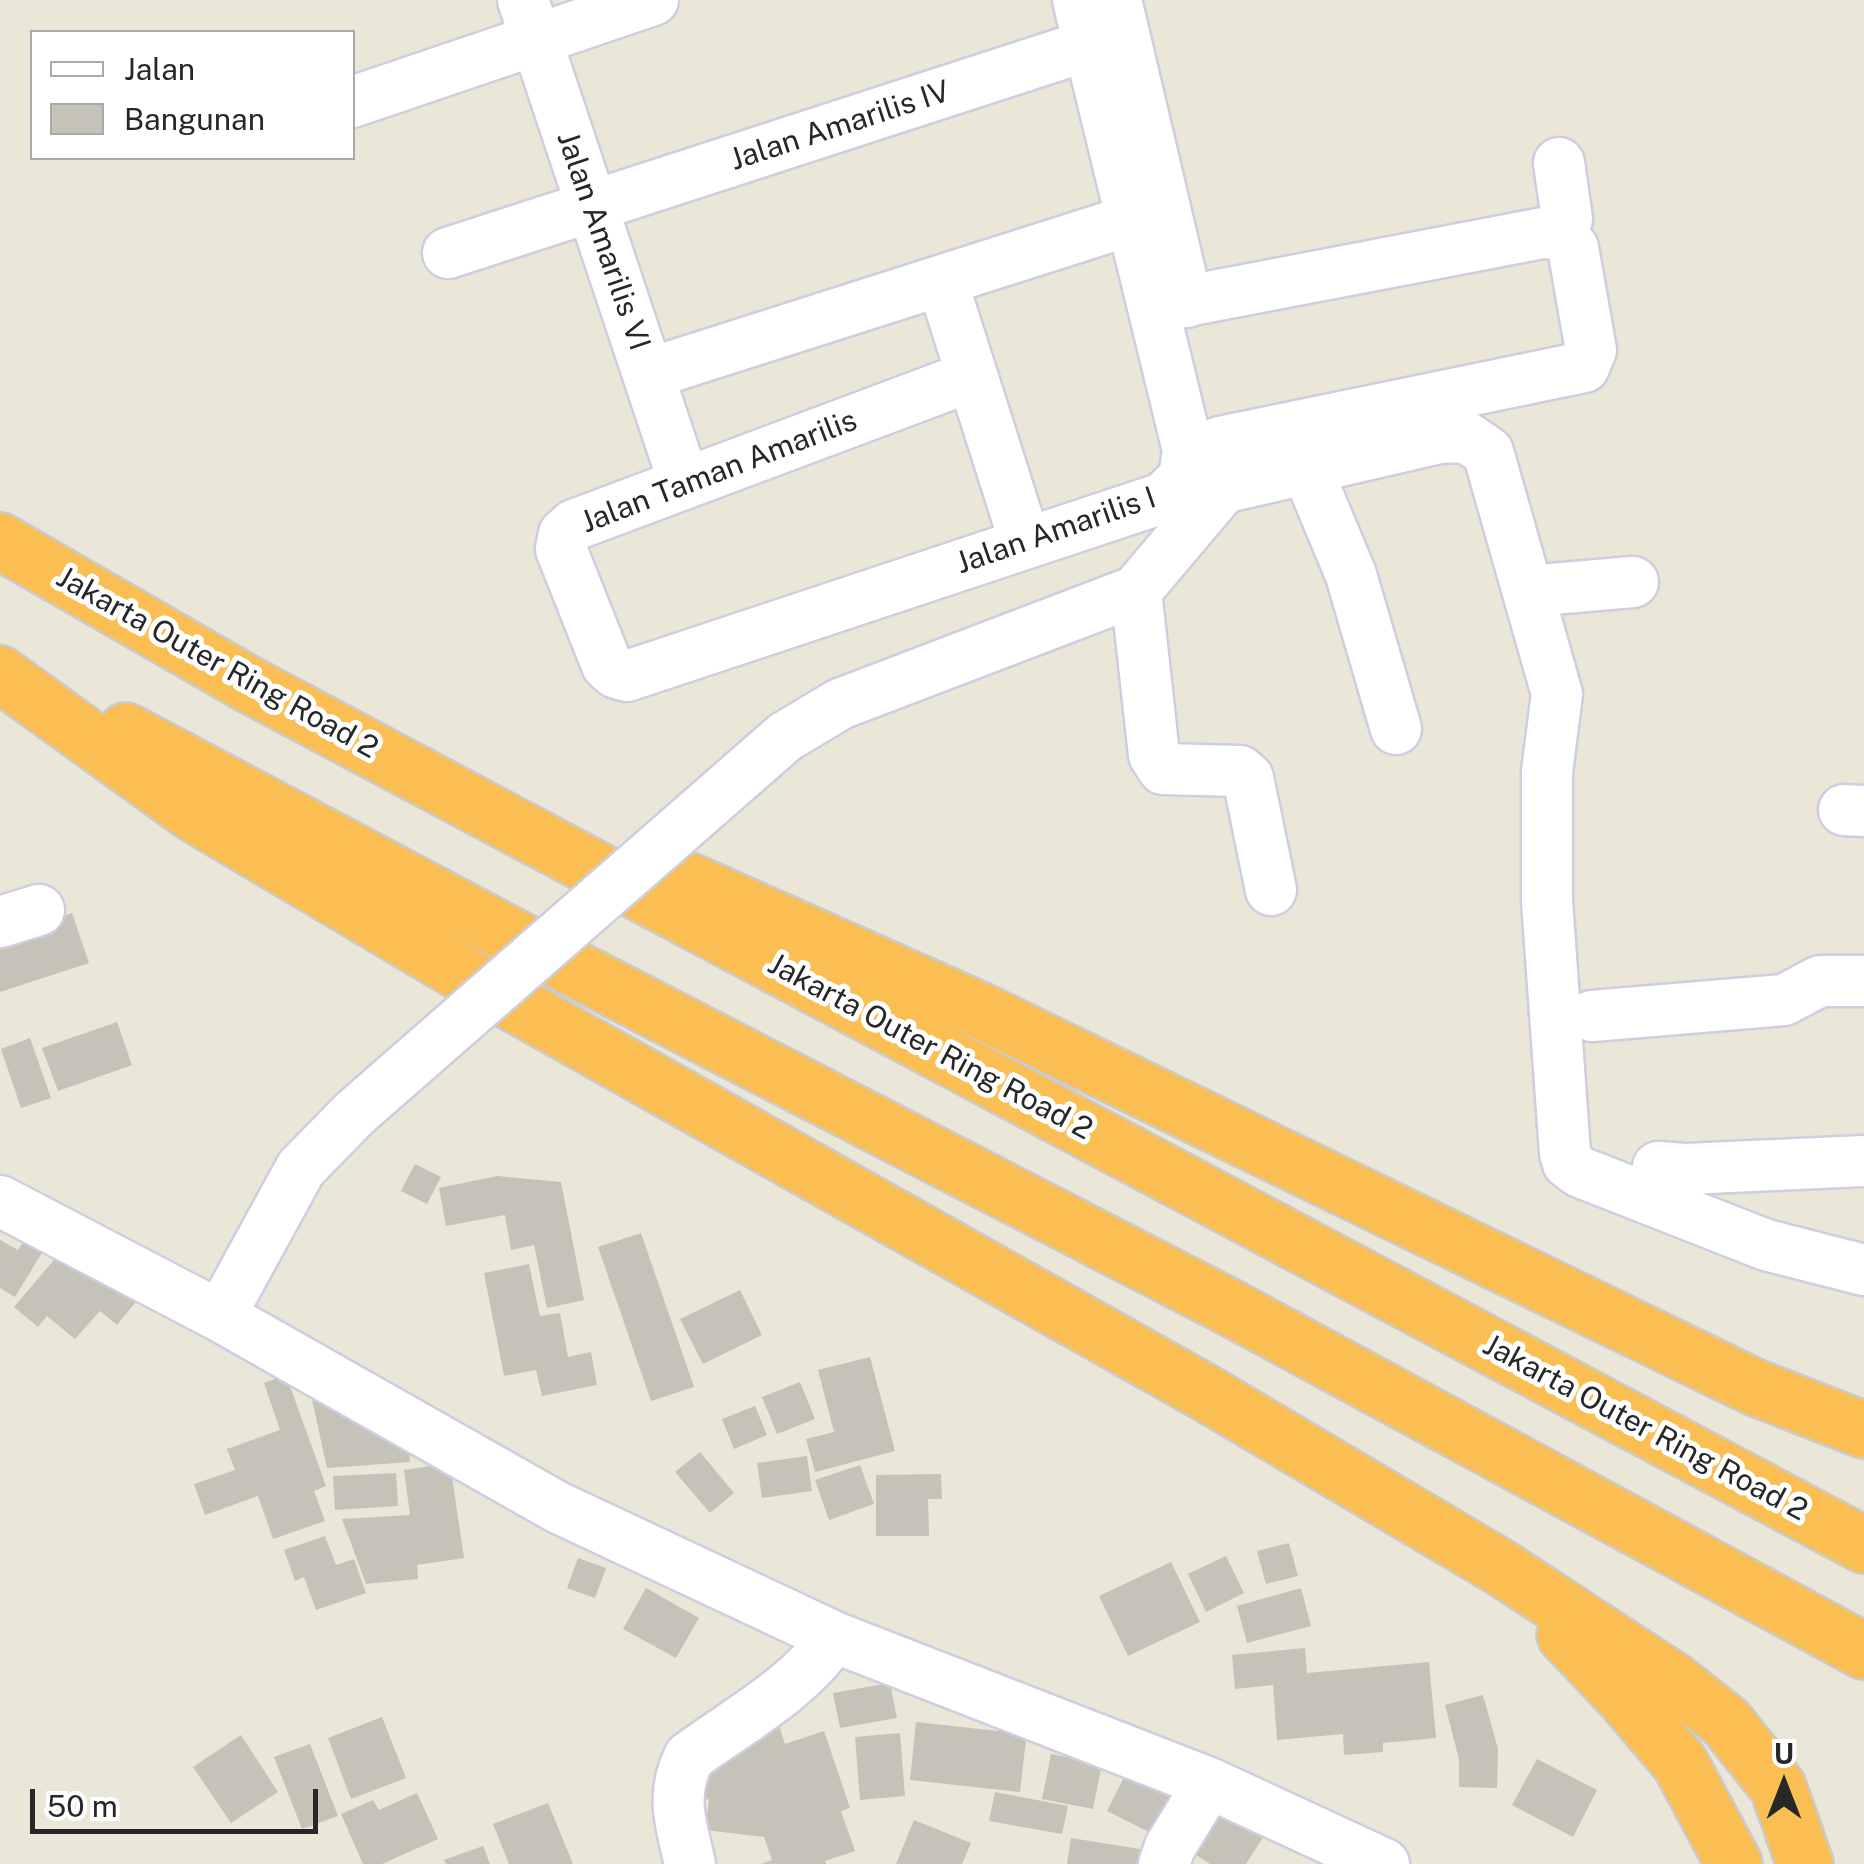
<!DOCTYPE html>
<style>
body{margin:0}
#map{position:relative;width:1864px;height:1864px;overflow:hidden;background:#eae6d8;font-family:"Public Sans",sans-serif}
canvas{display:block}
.legend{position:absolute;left:30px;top:30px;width:325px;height:130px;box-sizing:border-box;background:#fff;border:2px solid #a9a9a9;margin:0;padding:12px 18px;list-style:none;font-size:30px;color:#272727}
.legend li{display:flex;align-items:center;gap:20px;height:50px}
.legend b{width:50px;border:2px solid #a9a9a9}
.north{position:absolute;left:1734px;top:1734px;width:100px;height:100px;-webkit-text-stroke:8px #fff;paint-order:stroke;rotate:0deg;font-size:28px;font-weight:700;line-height:40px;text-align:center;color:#272727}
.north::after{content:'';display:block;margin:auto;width:35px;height:45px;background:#272727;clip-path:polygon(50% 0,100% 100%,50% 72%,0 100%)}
.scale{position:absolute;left:30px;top:1789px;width:288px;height:45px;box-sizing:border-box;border:5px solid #272727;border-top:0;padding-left:12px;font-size:30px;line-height:35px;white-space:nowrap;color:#272727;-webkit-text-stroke:8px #fff;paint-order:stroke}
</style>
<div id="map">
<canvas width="1864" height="1864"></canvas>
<ul class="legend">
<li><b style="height:12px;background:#fff"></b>Jalan</li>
<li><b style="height:28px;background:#c5c2b8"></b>Bangunan</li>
</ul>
<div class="north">U</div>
<div class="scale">50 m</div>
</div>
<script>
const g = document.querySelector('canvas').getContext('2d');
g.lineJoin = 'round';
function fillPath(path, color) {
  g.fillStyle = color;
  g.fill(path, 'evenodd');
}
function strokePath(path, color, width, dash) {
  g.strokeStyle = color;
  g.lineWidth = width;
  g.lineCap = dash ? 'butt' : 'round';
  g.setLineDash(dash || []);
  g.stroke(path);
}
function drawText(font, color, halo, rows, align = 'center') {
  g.font = font + ' "Public Sans",sans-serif';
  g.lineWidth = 10;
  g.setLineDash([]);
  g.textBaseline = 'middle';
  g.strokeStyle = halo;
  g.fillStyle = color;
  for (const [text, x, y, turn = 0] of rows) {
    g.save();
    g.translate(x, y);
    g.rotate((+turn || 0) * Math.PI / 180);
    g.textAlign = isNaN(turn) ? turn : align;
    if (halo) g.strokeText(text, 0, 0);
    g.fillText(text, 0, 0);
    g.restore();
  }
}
const building = new Path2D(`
 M72,913L89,963L0,992V938Z
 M117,1022L132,1065L58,1091L42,1048Z
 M30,1038L51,1098L21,1108L1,1049Z
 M415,1164L441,1177L427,1204L401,1191Z
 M497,1176L561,1182L584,1300L547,1308L534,1245L511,1250L505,1215L446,1226L439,1188Z
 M31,1229L49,1241L15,1297L0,1288V1240L18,1250Z
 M641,1233L694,1387L651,1401L598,1247Z
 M59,1254L83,1274L92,1263L143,1293L117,1325L100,1311L75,1339L47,1316L38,1327L14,1307Z
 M529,1264L540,1316L560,1313L568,1357L591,1352L597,1385L542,1396L536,1370L504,1376L484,1273Z
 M740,1290L762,1335L703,1364L680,1319Z
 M870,1357L895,1451L815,1472L806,1439L834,1432L818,1370Z
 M306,1372L407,1425L410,1462L327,1468Z
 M286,1375L326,1486L314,1491L325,1521L273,1539L258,1496L205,1515L194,1484L235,1470L227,1449L280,1430L264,1383Z
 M800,1382L815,1419L777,1434L762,1397Z
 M755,1406L767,1435L734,1449L722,1419Z
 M700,1452L734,1493L710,1513L675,1472Z
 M807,1456L812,1491L762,1498L757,1463Z
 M450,1463L464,1558L417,1565L418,1579L366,1584L342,1519L410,1515L404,1470Z
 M860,1465L874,1504L829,1520L815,1480Z
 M396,1473L398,1506L335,1510L333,1476Z
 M941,1474L942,1499H928L929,1536H876V1475Z
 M325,1536L336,1565L354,1559L366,1593L316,1610L304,1577L295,1581L284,1550Z
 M1289,1543L1298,1576L1266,1584L1257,1551Z
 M1226,1556L1244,1593L1206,1612L1188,1574Z
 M578,1558L606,1568L595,1598L567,1588Z
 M1171,1562L1200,1622L1128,1656L1099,1596Z
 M646,1588L699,1618L676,1658L623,1629Z
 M1301,1588L1311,1626L1247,1643L1237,1606Z
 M1305,1648L1307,1673L1429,1662L1436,1738L1383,1743V1752L1344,1755L1343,1734L1277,1740L1273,1685L1235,1689L1232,1655Z
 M890,1683L897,1718L840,1728L833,1693Z
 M1483,1695L1498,1749L1497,1788L1459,1787V1759L1445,1705Z
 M382,1717L406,1778L351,1799L328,1738Z
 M999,1718L1028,1721L1020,1792L910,1780L916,1722L998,1731Z
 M777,1719L785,1744L824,1731L850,1808L841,1811L855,1851L825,1861L826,1864H761L772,1860L764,1837L705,1830L709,1799L699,1802L686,1764Z
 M900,1733L905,1796L860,1800L855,1737Z
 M241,1735L278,1792L231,1823L193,1767Z
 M310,1744L338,1816L302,1829L274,1757Z
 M1051,1754L1102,1764L1093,1809L1042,1799Z
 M1537,1759L1597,1790L1573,1837L1512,1805Z
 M1131,1763L1180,1789L1155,1835L1107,1811Z
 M995,1792L1068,1806L1062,1834L989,1821Z
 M417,1793L438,1839L382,1864H363L341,1814L373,1800L379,1810Z
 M548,1803L573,1864H509L493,1824Z
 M1217,1804L1265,1834L1246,1864H1210L1188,1850Z
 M914,1820L971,1843L962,1864H896Z
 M1071,1838L1153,1851L1151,1864H1067Z
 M483,1846L490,1864H446L444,1860Z`);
const minor = new Path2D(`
 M523,0L684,482
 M1116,0L1187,302
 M352,102L653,0
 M1559,163L1567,219L1561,234
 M448,253L1089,45
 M942,281L1025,542
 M1187,301L1543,233L1561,234L1573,248L1591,350L1584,367L1220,442
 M648,374L1131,220
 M972,376L574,525L564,534L561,549L607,665L616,673L627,676L1163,498L1184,478L1188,450L1078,0
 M1306,467L1351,575L1396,729
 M1223,488L1440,438L1466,437L1488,452L1557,694L1547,772V901L1565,1153L1568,1163L1580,1172L1766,1245L1864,1270
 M1136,591L1154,755L1163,769L1240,771L1248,778L1271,890
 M1528,591L1633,582
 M785,737L840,704L1136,591L1223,488L1226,471L1223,458
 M1844,810L1864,811
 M0,922L39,910
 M1592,1016L1784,1000L1820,981H1864
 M1658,1167L1686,1169L1864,1161
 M0,1201L220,1316L557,1507L834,1637L1209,1783L1384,1864
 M220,1316L301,1168L355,1113
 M690,1864C681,1824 670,1796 689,1757C738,1721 800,1688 834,1637
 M1164,1864L1170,1847L1209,1783`);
const highway = new Path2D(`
 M0,541L248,684L1864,1545
 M0,674L194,814L492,991L1206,1393L1500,1567L1674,1681L1726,1722L1778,1787L1805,1864
 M126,731L542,952L1233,1309L1864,1651
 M689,881L981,1011L1754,1387L1864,1430
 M1565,1635L1622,1695L1680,1763L1734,1864`);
const minorBridge = new Path2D(`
 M355,1113L785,737`);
const streetNames = [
 ["Jalan Amarilis IV",840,126,-18],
 ["Jalan Amarilis VI",603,241,71],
 ["Jalan Taman Amarilis",719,472,-21],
 ["Jalan Amarilis I",1056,531,-19],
 ["Jakarta Outer Ring Road 2",217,663,29],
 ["Jakarta Outer Ring Road 2",930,1047,28],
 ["Jakarta Outer Ring Road 2",1645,1428,28]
];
fillPath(building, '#c5c2b8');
strokePath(minor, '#cecee0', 55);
strokePath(highway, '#cbcbcb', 60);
strokePath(minor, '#fff', 50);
strokePath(highway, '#fbbe52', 55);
strokePath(minorBridge, '#cecee0', 55, []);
strokePath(minorBridge, '#fff', 50);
drawText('30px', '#272727', '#fff', streetNames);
</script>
